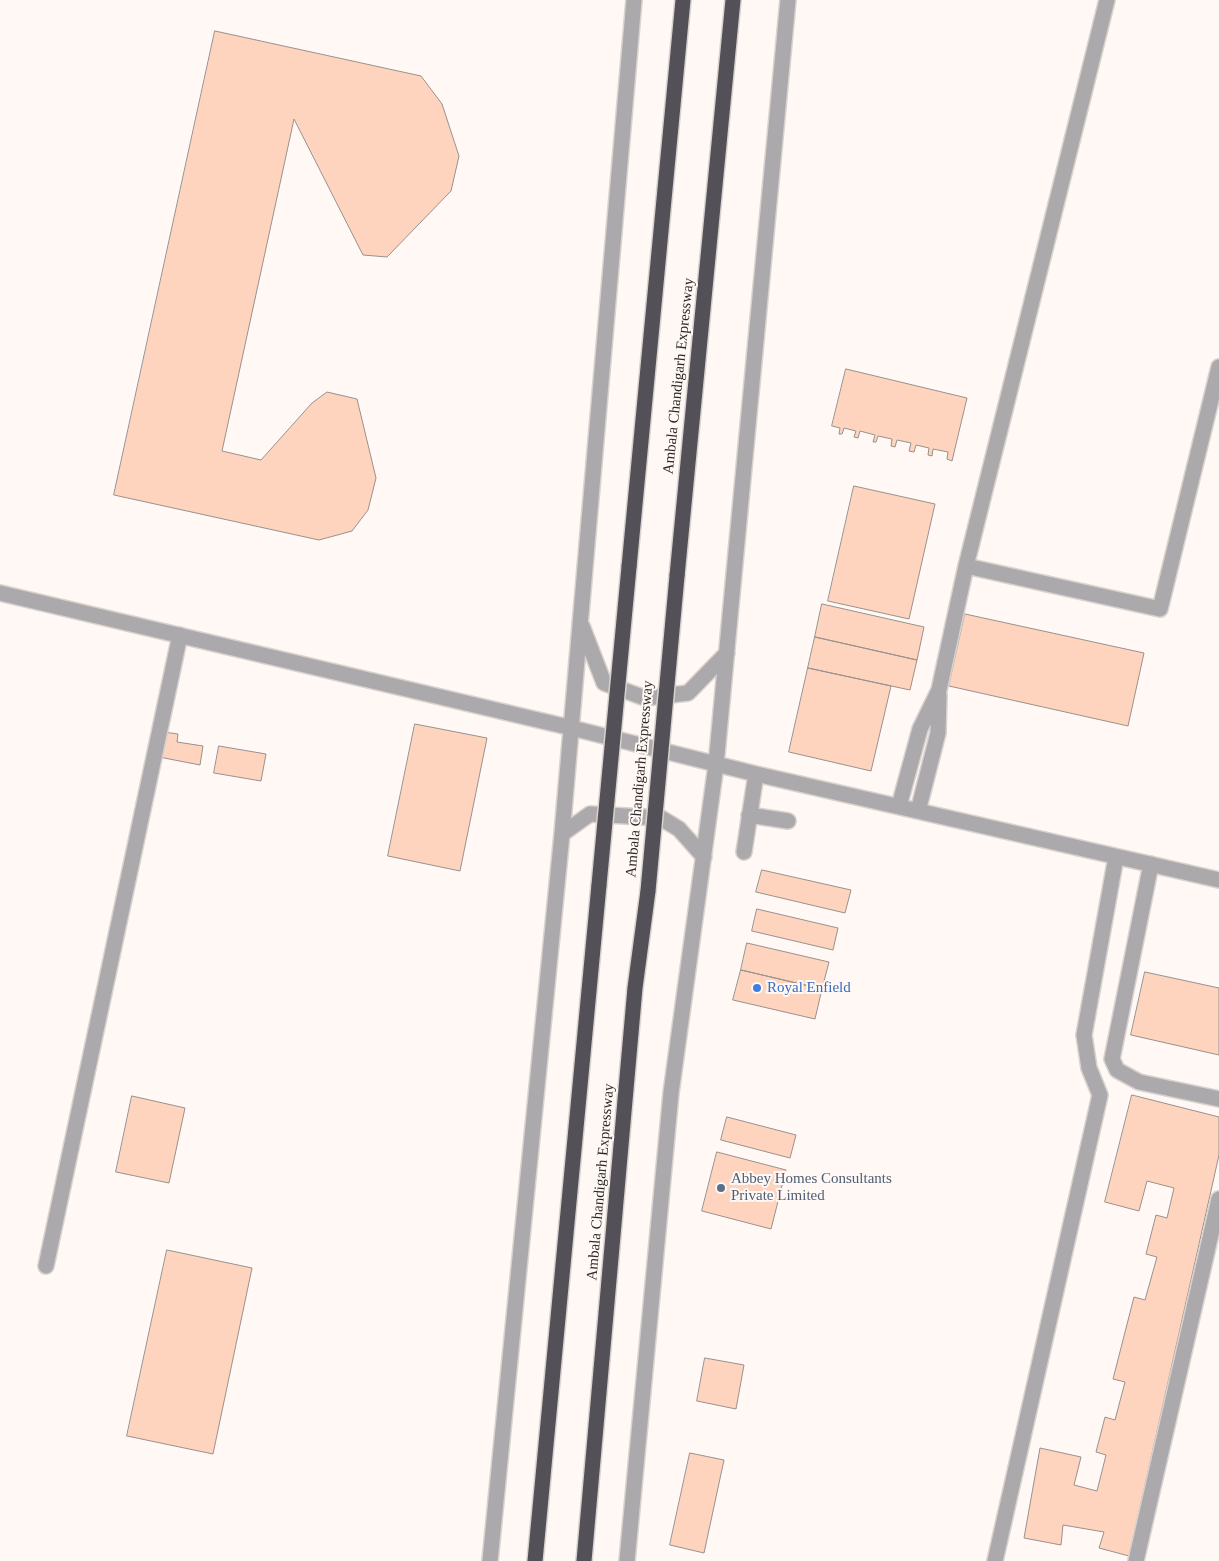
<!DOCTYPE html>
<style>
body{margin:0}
canvas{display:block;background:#fff8f4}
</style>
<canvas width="1219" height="1561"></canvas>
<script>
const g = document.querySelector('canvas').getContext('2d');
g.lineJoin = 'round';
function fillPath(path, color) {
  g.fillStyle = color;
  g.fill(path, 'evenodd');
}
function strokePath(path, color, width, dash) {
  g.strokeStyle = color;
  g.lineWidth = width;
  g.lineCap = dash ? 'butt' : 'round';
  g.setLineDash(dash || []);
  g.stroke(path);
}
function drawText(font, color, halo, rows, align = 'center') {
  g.font = font + ' Georgia,serif';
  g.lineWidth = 4;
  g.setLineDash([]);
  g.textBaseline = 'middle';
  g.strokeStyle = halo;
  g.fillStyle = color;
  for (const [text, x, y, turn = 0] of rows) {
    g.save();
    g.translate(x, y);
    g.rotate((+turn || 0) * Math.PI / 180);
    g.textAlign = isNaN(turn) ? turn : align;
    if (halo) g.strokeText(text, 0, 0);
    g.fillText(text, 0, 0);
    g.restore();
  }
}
const building = new Path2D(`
 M215,31L421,76L442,104L459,156L451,191L387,257L363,255L294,119L222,451L261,460L312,403L327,392L357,399L376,478L368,510L352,531L319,540L114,495Z
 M846,369L967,398L952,461L947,459L948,452L933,449L932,456L928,455L929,448L916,445L914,452L909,451L911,443L897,440L895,447L891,446L892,439L878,436L876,442H873L875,435L860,431L858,438L854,437L856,431L844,428L842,434H839L840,428L832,426Z
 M854,486L935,504L909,619L828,601Z
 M822,604L924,627L917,660L815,637Z
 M965,614L1144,653L1128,726L949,686Z
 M815,637L917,660L910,690L808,668Z
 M808,668L891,686L871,771L789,752Z
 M415,724L487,738L460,871L388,856Z
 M164,732L178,734L177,742L203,746L200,765L159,757Z
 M219,746L266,754L261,781L214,773Z
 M762,870L851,890L845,913L756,892Z
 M757,909L838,928L833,950L752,931Z
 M747,943L829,962L822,989L741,970Z
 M741,970L822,989L815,1019L733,1000Z
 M1145,972L1219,988V1055L1131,1035Z
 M1132,1095L1219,1117V1155L1129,1556L1099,1548L1104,1532L1063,1525L1061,1545L1024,1538L1040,1448L1081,1457L1074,1485L1097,1491L1106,1455L1096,1452L1105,1417L1115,1420L1125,1382L1113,1379L1134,1297L1145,1300L1157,1257L1146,1254L1156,1215L1167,1218L1174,1188L1147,1181L1139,1211L1105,1202Z
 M132,1096L185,1108L169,1183L116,1172Z
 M727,1117L796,1135L790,1158L721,1140Z
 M717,1152L786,1170L771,1229L702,1211Z
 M167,1250L252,1268L213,1454L127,1436Z
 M705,1358L744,1365L736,1409L697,1401Z
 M690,1453L724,1460L704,1553L670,1545Z`);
const minor = new Path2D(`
 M966,566L1160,609L1219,367
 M0,593L572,728L756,774L1219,880
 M582,626L604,683L645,698L688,693L727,653
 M899,806L920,729L939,690L966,566L1107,0
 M918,811L938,733L939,695
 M749,815L788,821
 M562,834L590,814L661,818L679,829L704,857
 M744,852L756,774
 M1151,864L1112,1059L1117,1070L1139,1082L1219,1099
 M46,1266L180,635
 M490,1561L562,834L634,0
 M627,1561L671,1093L716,765L788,0
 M995,1561L1100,1095L1089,1068L1084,1035L1116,857
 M1136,1561L1219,1199`);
const highway = new Path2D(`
 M629,567L683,0
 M677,576L733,0
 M535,1561L599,885
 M584,1561L635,988L648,891`);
const highwayBridge = new Path2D(`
 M599,885L629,567
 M648,891L677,576`);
const markers = [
 [757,988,5,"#3f7fe0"],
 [721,1188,5,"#5c6f8a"]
];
const streetNames = [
 ["Ambala Chandigarh Expressway",679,376,-84],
 ["Ambala Chandigarh Expressway",640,779,-85],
 ["Ambala Chandigarh Expressway",601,1182,-85]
];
const shopNames = [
 ["Royal Enfield",767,988]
];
const serviceNames = [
 ["Abbey Homes Consultants",731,1179],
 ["Private Limited",731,1196]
];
fillPath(building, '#fed4be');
strokePath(building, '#98918e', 1);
strokePath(minor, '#d9d3cf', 18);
strokePath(highway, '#d9d3cf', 18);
strokePath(minor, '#aba9ac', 15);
strokePath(highway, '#535157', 15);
strokePath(highwayBridge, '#d9d3cf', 18, []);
strokePath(highwayBridge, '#535157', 15);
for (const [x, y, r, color] of markers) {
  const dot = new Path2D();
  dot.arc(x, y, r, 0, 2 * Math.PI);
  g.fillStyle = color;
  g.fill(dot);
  strokePath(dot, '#fff8f4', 2);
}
drawText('15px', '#2b2927', '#fff8f4', streetNames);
drawText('15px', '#366cbe', '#fff8f4', shopNames, 'left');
drawText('15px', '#4e5e75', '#fff8f4', serviceNames, 'left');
</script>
